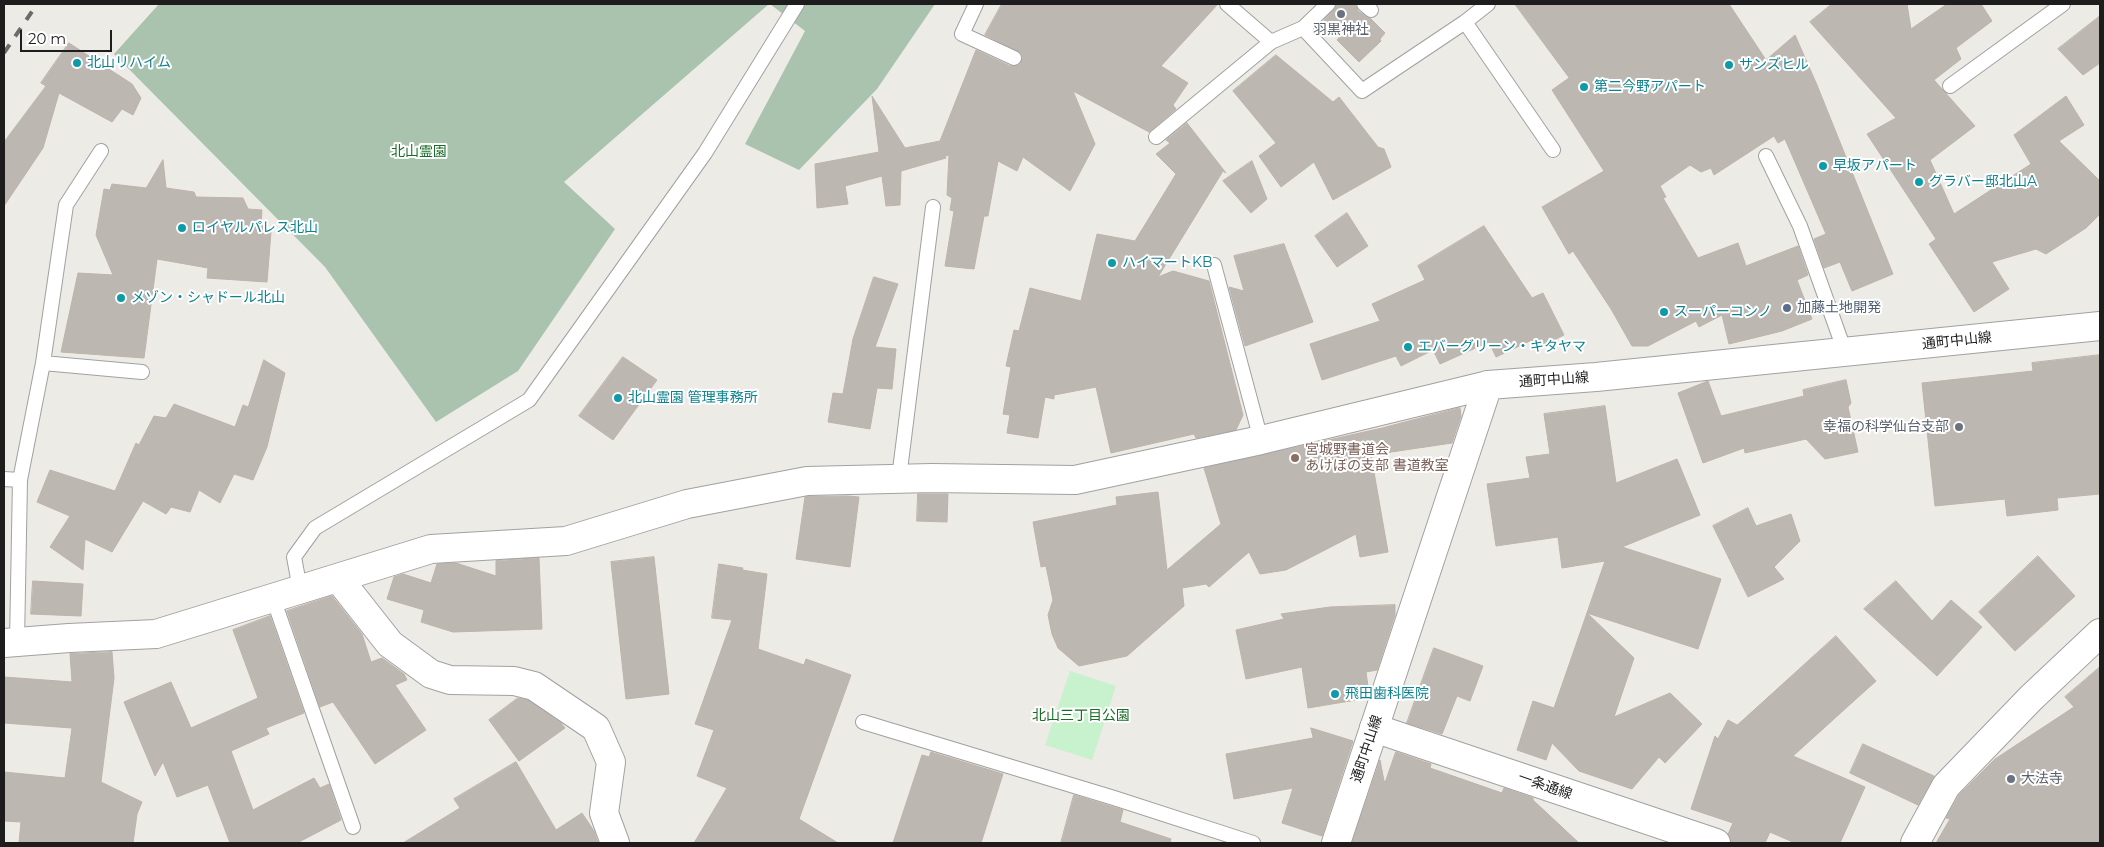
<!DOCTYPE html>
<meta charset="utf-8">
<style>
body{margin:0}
#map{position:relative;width:2104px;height:847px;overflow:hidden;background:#edebe5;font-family:Montserrat,sans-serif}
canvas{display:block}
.frame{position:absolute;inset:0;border:5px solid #1d1d1d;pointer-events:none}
.scale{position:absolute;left:20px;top:30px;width:92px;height:22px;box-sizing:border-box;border:2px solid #1d1d1d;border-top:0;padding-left:6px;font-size:15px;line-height:18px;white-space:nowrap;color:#1d1d1d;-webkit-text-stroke:4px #fff;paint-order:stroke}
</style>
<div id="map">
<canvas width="2104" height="847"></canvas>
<div class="frame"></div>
<div class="scale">20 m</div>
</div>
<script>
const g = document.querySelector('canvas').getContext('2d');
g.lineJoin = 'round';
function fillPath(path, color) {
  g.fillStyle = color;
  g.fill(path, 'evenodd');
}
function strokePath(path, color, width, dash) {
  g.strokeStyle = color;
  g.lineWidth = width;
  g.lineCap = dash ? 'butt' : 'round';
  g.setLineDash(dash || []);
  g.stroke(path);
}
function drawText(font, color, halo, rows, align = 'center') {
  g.font = font + ' Montserrat,"Noto Sans JP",sans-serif';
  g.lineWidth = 4;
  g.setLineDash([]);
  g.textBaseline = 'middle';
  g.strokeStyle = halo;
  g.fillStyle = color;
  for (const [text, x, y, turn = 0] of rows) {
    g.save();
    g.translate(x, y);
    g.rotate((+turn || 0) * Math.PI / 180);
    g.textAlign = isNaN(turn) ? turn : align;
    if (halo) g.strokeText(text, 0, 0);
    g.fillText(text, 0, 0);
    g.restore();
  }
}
const cemetery = new Path2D(`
 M159,4H769L564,182L615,229L518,371L436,422L325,267L114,54Z
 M770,4H935L877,89L799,170L745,144L805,31Z`);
const park = new Path2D(`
 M1070,671L1116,686L1092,760L1045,745Z`);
const building = new Path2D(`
 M1002,4H1218L1161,66L1188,83L1173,105L1176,109L1149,132L1073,91L1095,144L1070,191L1023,157L1017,171L998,161L988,216H984L974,269L945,266L954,211L950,210L952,198L947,195L949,155L945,156L946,158L901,171L900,205L886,206L882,176L845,186L848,204L817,208L815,164L879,152L872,96L905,148L940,141L976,50L1010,66L1019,65L1023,58L1021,53L985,35Z
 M1338,4H1355L1358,11L1371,19L1385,33L1380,39L1381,41L1359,62L1337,40L1341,35L1324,20Z
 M1515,4H1729L1766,60L1795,35L1817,85L1893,274L1852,291L1840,262L1824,268L1814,239L1826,234L1785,139L1778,143L1774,136L1714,175L1711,168L1701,172L1690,165L1660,186L1666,197L1663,198L1698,258L1738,243L1746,266L1798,246L1808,275L1797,280L1812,319L1782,331L1729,344L1722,315L1699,327L1696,321L1648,346H1632L1611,309L1573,251L1569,254L1542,207L1604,171L1552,90L1569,78Z
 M1832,4H1907L1911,29L1947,4H1981L1992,21L1956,48L1961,59L1934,80L1975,126L1930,160L1954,214L2031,164L2014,135L2066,96L2084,125L2059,141L2100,181V214L2086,228L2046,254L2036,249L1992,262L2009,289L1974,312L1929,244L1936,239L1867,134L1896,118L1810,22Z
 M2100,16V63L2083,75L2058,49Z
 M69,43L132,84L141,98L133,115L122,109L112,122L59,93L43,148L4,206V142L46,86L41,83Z
 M1276,55L1333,102L1339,97L1378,147L1384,149L1391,167L1333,200L1314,162L1281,187L1259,156L1276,143L1233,91Z
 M1187,123L1226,173L1223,171L1158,277L1173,271L1209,281L1243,415L1236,430L1196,438L1194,434L1111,453L1096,387L1054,395V399L1045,397L1038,438L1007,433L1010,415L1003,414L1011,367L1006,366L1014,330L1019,331L1030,288L1081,301L1097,234L1135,241L1176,174L1156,154L1170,143L1166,140Z
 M163,160L166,188L194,192L196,197L243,198L248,209L262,210L261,224L271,232L267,282L207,278L208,268L157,259L144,358L61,352L78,273L113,275L96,235L104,189L110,190L112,184L146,188Z
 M1252,161L1267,199L1251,213L1223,181Z
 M1347,213L1368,246L1337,267L1315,236Z
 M1484,226L1532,298L1543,293L1564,335L1536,349L1532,340L1496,357L1489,342L1440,364L1433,350L1401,366L1396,356L1322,380L1310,344L1380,321L1372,304L1425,280L1418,266Z
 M1284,244L1313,322L1245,346L1229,287L1244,291L1234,256Z
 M874,277L898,284L875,347L896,349L892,389L877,388L870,429L828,422L833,393L843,394L853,339Z
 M2100,355V494L2057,498L2058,510L2007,516L2005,499L1935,506L1922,383L2033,371L2032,363Z
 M623,357L657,380L613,440L579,416Z
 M264,360L285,373L267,447L253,480L234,474L220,503L199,490L190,512L171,507L166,514L143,501L112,552L85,539L83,570L50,547L70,516L37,502L50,470L115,491L136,443L139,445L154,416L166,418L174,404L235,427L243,405L248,407Z
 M1846,380L1851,403L1848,407L1858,452L1825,459L1806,439L1745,453L1744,448L1703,463L1678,393L1708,381L1721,416L1804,396L1803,390Z
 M1605,406L1616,483L1677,459L1700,515L1622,547L1721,579L1698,649L1587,613L1634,658L1614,717L1670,693L1702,724L1665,763L1659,757L1632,789L1579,771L1552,743L1546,760L1517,750L1533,701L1554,708L1605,561L1562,568L1558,537L1496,546L1487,484L1530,478L1526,457L1550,454L1544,414Z
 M1460,408L1461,416L1452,443L1371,455L1388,552L1360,557L1356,534L1286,570L1260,574L1249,552L1209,587L1206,584L1182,588L1184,606L1127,656L1079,666L1058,648L1052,634L1048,615L1053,600L1046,566L1041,567L1033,522L1117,505L1116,497L1158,492L1167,570L1221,524L1204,468L1382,428Z
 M918,494H948L947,522L917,521Z
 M848,496L859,497L850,567L796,559L805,497Z
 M1748,508L1756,526L1791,514L1800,541L1774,567L1784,579L1748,597L1713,526Z
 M2038,556L2075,596L2015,651L1979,612Z
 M654,557L669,694L626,699L611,562Z
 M539,558L542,629L453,632L421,622L424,610L387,599L394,577L403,574L431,583L437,564L456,563L496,576V561Z
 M719,564L743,568L742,570L767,574L758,649L804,665L806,659L851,675L799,819L838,843H694L727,788L697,776L714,730L695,724L732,620L712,618Z
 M33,581L83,584L81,616L31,614Z
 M1896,581L1932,621L1951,600L1982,627L1937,676L1864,609Z
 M332,596L362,634L371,662L382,658L404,674L407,680L395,685L426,730L375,764L333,702L320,707L287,611Z
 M1395,605V615L1377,670L1366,672L1369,693L1368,698L1308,708L1302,667L1246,679L1236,630L1284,619L1281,614L1330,607Z
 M270,616L304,713L266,728L269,734L231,751L253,810L314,778L320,788L329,784L341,820L297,843H230L208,785L177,797L163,762L155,776L124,702L171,682L191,728L258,698L233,630Z
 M1836,636L1876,681L1793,756L1865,787L1840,843H1795L1770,832L1765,843H1731L1728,834L1733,823L1691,809L1715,736L1718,739L1728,720L1737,725Z
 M1434,648L1483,666L1470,701L1457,696L1442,734L1407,723Z
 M112,652L114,678L101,782L142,802L137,814L133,843H19L21,822L4,821V772L65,778L72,728L4,723V677L72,682L70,654Z
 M2100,667V843H1936L1950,819L1946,818L1959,795L1995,759L2074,707L2065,697Z
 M518,698L528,700L561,723L565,728L519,761L489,720Z
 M1311,728L1353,741L1322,836L1282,823L1293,788L1234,799L1226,754L1313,738Z
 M1863,744L1934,776L1918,805L1850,773Z
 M931,752L1003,774L981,843H893L922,755L929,757Z
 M1396,752L1431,764L1430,768L1502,793L1504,788L1533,798V800L1579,843H1352L1380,760L1384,781L1385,782Z
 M516,762L556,830L582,813L594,831L598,843H403L460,808L454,799Z
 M1074,795L1123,810L1120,822L1171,839L1170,843H1061Z`);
const service = new Path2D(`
 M976,4L962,34L1014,58
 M1227,4L1271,42
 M1328,4L1303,28L1362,91L1465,22
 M1364,4L1371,10
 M1488,4L1465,22L1553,150
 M1950,86L2063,4
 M1156,137L1271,42L1303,28
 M1766,156L1800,226L1845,352
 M1214,265L1261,440
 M43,363L142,372
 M899,478L933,207
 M4,479L20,480
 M300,589L294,557L315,528L529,400L705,153L797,4
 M273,598L353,827
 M17,642L20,480L43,363L66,205L101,151
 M863,722L1114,798L1253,843`);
const minor = new Path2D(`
 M338,578L390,644L431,674L450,680L514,681L534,686L596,728L611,762L604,813L615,843
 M4,643L69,638L156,634L431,549L566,541L687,504L807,481L932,478L1075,480L1261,440L1488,385
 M1374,728L1716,843
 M1915,843L1946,786L2031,698L2100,633`);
const tertiary = new Path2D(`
 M1336,843L1488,385L1596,377L2100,326`);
const rail = new Path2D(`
 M4,53L37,4`);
const markers = [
 [1341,14,5,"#6b7280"],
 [77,63,5,"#0f9aa8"],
 [1729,65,5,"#0f9aa8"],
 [1584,87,5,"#0f9aa8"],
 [1823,166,5,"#0f9aa8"],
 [1919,182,5,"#0f9aa8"],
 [182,228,5,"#0f9aa8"],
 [1112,263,5,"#0f9aa8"],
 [121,298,5,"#0f9aa8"],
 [1787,308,5,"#5c6f8a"],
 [1664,312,5,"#0f9aa8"],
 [1408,347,5,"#0f9aa8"],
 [618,398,5,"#0f9aa8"],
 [1959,427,5,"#6b7280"],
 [1295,458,5,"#8d6e63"],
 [1335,694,5,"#0f9aa8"],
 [2011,779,5,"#6b7280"]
];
const worshipNames = [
 ["羽黒神社",1341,30],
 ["幸福の科学仙台支部",1949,427,"right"],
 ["大法寺",2021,779,"left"]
];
const cultureNames = [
 ["北山リハイム",87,63],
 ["サンズヒル",1739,65],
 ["第二今野アパート",1594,87],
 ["早坂アパート",1833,166],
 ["グラバー邸北山A",1929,182],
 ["ロイヤルパレス北山",192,228],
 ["ハイマートKB",1122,263],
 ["メゾン・シャドール北山",131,298],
 ["スーパーコンノ",1674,312],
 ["エバーグリーン・キタヤマ",1418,347],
 ["北山霊園 管理事務所",628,398],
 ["飛田歯科医院",1345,694]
];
const parkNames = [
 ["北山霊園",419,152],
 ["北山三丁目公園",1081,716]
];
const serviceNames = [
 ["加藤土地開発",1797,308]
];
const streetNames = [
 ["通町中山線",1957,341,-6],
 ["通町中山線",1554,380,-4],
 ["通町中山線",1367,749,-72],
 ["一条通線",1545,786,19]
];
const educationNames = [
 ["宮城野書道会",1305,450],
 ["あけぼの支部 書道教室",1305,466]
];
fillPath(cemetery, '#a9c3ae');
fillPath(park, '#c7f2cd');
fillPath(building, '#bdb7b2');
strokePath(building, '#bdb3a9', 1);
strokePath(service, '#a1a1a1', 16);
strokePath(minor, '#a1a1a1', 30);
strokePath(tertiary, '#a1a1a1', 30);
strokePath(service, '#fff', 14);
strokePath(minor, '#fff', 28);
strokePath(tertiary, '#fff', 28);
strokePath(rail, '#6b6b6b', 4, [10, 10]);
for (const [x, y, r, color] of markers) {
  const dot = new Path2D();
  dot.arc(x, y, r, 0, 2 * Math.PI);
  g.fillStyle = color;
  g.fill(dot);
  strokePath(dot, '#fff', 2);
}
drawText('14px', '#5b616d', '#fff', worshipNames);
drawText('14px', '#0d838f', '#fff', cultureNames, 'left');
drawText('14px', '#196e25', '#fff', parkNames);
drawText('14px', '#4e5e75', '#fff', serviceNames, 'left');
drawText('14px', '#1d1d1d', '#fff', streetNames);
drawText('14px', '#785e54', '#fff', educationNames, 'left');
</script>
